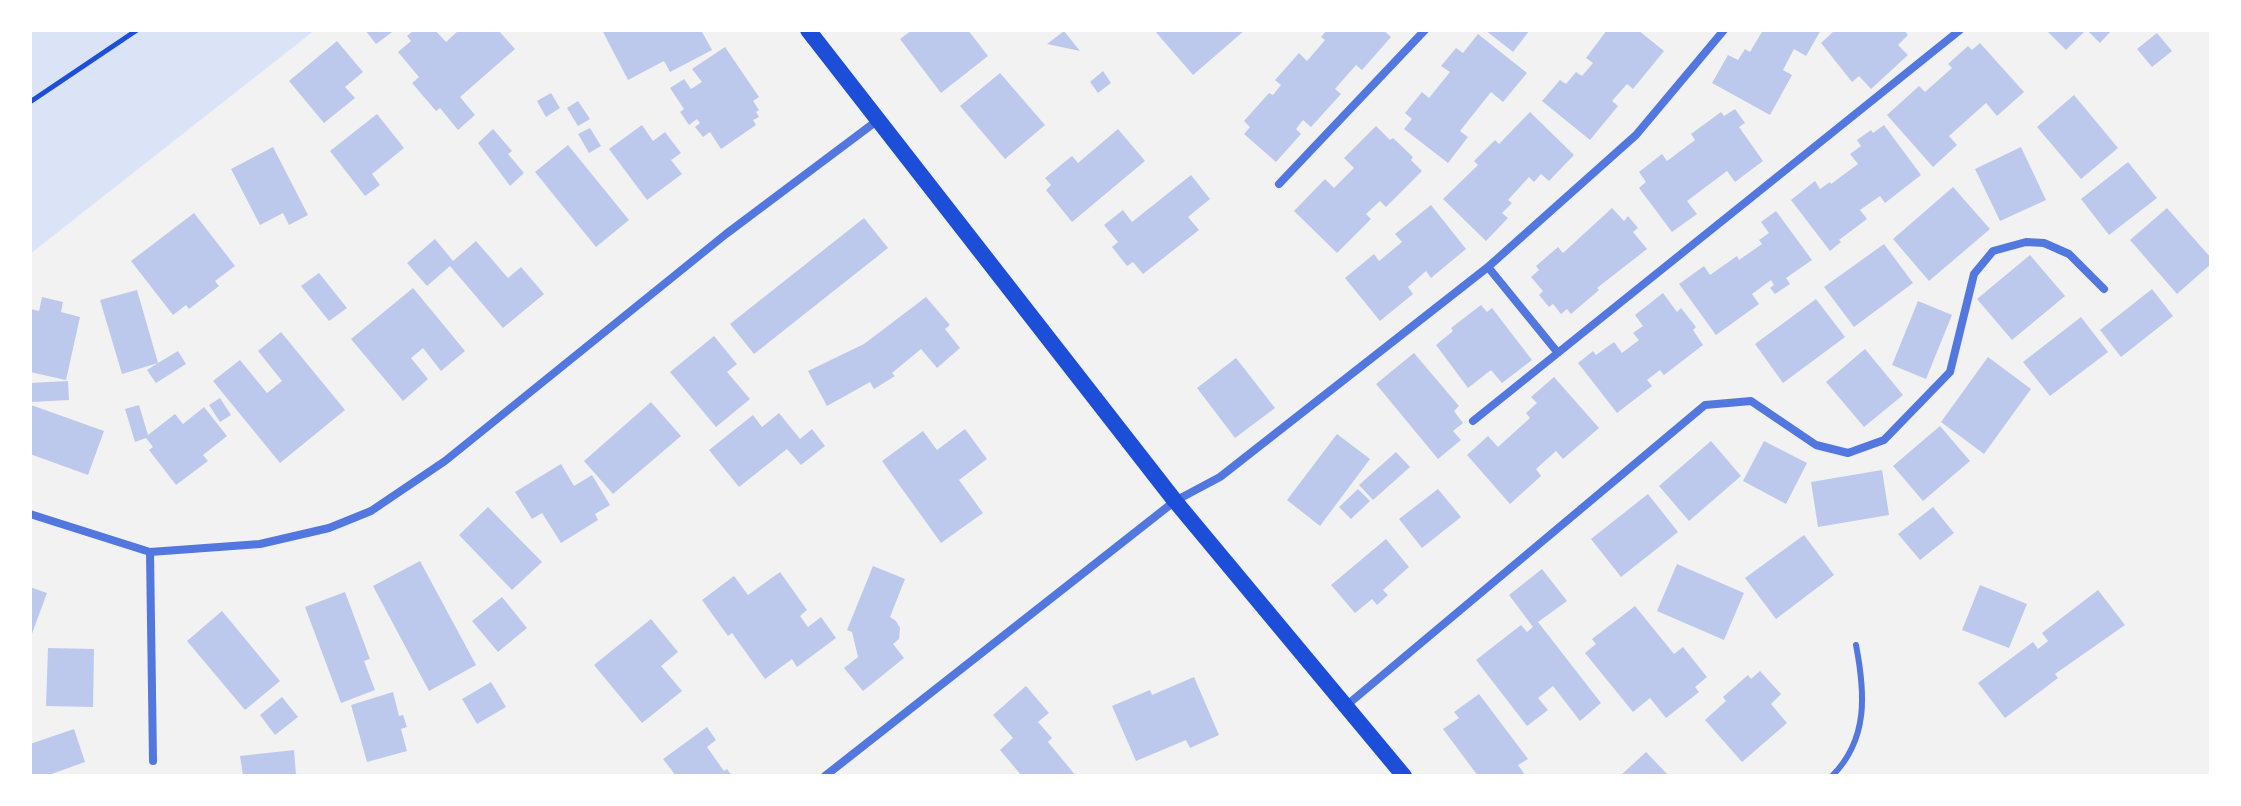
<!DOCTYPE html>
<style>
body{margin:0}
#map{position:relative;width:2241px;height:806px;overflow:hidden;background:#f2f2f2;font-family:"Zilla Slab",serif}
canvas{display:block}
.frame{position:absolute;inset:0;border:32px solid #fff;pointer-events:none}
</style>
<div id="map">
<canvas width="2241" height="806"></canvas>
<div class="frame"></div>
</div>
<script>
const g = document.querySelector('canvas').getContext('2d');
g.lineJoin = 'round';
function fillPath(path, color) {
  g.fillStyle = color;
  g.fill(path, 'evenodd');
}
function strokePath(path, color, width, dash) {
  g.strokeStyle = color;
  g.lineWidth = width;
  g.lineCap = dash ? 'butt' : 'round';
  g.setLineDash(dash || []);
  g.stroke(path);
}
const green = new Path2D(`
 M30,30H315L30,254Z`);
const building = new Path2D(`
 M365,30H395L376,44Z
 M414,30H435L446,42L459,30H498L515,49L460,97L475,115L458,130L440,108L436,111L412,83L419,77L398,52L411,41L407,36Z
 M602,30H701L712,50L670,72L664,61L628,80Z
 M912,30H968L988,56L941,93L900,39Z
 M1154,30H1245L1193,75Z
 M1327,30H1383L1391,37L1362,70L1356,65L1335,89L1341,94L1311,127L1303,120L1296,129L1301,134L1276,162L1244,134L1250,127L1244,121L1269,93L1273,95L1281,85L1275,80L1299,53L1307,61L1325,40L1321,37Z
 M1485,30H1530L1513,52Z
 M1607,30H1638L1664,51L1633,89L1627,84L1612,101L1618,106L1590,140L1542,101L1560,80L1566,84L1576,72L1582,76L1593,63L1586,58Z
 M1763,30H1821L1806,56L1794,49L1783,70L1792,75L1770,115L1712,83L1728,55L1738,60L1745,49L1750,52Z
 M1835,30H1904L1908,35L1898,45L1908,55L1871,89L1859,76L1852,82L1821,43Z
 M2046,30H2086L2066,50Z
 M2087,30H2112L2100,43Z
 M1064,31L1080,51L1047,44Z
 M2157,33L2172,51L2152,67L2137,49Z
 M1478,34L1527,73L1503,102L1491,92L1460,131L1468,137L1448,163L1404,129L1412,119L1405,113L1422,92L1429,98L1450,72L1441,66L1456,48L1463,53Z
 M337,41L363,72L345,87L355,98L324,123L289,81Z
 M1980,43L2024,92L1997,116L1986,103L1949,136L1957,145L1933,167L1887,115L1919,86L1925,92L1952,68L1948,64L1968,46L1972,50Z
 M725,47L759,97L753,101L759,110L756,112L759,117L753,120L756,125L721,149L710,132L703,137L695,127L700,123L697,119L689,125L680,112L684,109L670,88L684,79L691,89L702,82L692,69Z
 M1103,71L1111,83L1098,93L1090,82Z
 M1000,73L1045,125L1005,159L960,106Z
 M551,93L560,108L546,117L537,101Z
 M2074,95L2118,148L2081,179L2037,127Z
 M578,101L590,119L578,126L567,108Z
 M1735,109L1745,123L1739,127L1763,161L1735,182L1727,171L1687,201L1697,214L1672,232L1639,188L1646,182L1639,172L1662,154L1667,161L1695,140L1691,134L1721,112L1724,116Z
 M1530,112L1574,155L1549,181L1541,174L1534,182L1529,177L1508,200L1512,203L1502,213L1508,218L1486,241L1443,199L1478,165L1474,161L1495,140L1499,144Z
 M377,114L404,148L372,174L380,185L365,196L330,151Z
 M642,125L653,141L665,132L681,153L671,160L682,174L647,200L609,149Z
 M1884,125L1921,175L1885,203L1880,196L1860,210L1867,219L1839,240L1841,242L1830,251L1791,200L1815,181L1820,189L1830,182L1831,184L1858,164L1850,154L1861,146L1857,140L1871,130L1873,133Z
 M1376,126L1390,140L1393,138L1413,157L1411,160L1422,171L1386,207L1380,201L1366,214L1371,219L1337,253L1294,211L1325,179L1334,188L1354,168L1344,158Z
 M590,128L601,146L589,153L578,134Z
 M493,129L512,151L508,154L524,173L510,186L478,143Z
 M1118,129L1145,161L1072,222L1046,190L1051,185L1045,178L1072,156L1078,163Z
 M568,145L629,220L596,247L535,172Z
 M273,147L308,215L289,225L283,213L260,225L231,169Z
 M2021,147L2046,200L2000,221L1975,169Z
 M2128,162L2157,198L2109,235L2081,199Z
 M1191,175L1210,199L1188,217L1199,230L1143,274L1133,262L1127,266L1112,247L1118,242L1104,225L1123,210L1132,222Z
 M1953,187L1990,229L1929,281L1893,239Z
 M1431,205L1466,249L1431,278L1426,271L1408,287L1413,294L1380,321L1345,278L1374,254L1379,261L1402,242L1395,234Z
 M1612,208L1624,221L1628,216L1638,228L1633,232L1647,249L1597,288L1599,290L1571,314L1567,309L1561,314L1553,304L1549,307L1539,295L1543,291L1531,277L1539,270L1536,266L1558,247L1563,253Z
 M2167,208L2211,258V264L2177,294L2130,240Z
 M1776,211L1812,260L1786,278L1790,284L1775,294L1770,288L1774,285L1771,280L1752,294L1759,304L1716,335L1679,284L1704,266L1710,275L1737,256L1739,260L1762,244L1759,240L1769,233L1761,222Z
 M194,213L235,266L215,281L219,286L189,309L186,305L173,315L131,261Z
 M864,218L888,248L754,354L730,324Z
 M435,239L453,261L476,241L508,278L521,267L544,294L503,328L450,266L427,286L407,263Z
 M1884,244L1913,283L1854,327L1824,287Z
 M2030,255L2065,296L2012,340L1977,299Z
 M319,273L347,308L329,321L301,286Z
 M413,288L465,351L441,371L423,348L411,358L428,379L403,401L351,339Z
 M2152,289L2173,316L2121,357L2100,330Z
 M137,290L158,363L178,351L186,364L156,383L147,370L158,363L122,374L100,300Z
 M1663,293L1677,312L1681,308L1696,327L1693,330L1703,345L1664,375L1660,370L1647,380L1652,386L1617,413L1578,363L1593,351L1596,355L1614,342L1622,353L1639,340L1633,333L1643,326L1635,315Z
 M42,297L63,302L61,312L80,317L66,380L30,372L32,338H30V313L31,309L39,311Z
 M926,297L950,325L945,329L960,348L937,368L921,349L892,373L895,376L874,389L870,382L827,406L808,371L864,344Z
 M1816,299L1845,337L1783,383L1755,344Z
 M1918,301L1952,315L1926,379L1892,365Z
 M1481,305L1487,312L1492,308L1532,360L1502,383L1491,370L1468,388L1436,345L1453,331L1451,328Z
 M2081,317L2108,352L2050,396L2023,362Z
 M281,332L345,410L280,463L213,381L240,360L267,393L282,381L258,351Z
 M714,336L737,364L727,372L750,399L716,427L670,372Z
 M1865,349L1903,395L1864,427L1826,382Z
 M1414,353L1459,406L1454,411L1463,423L1453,431L1461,440L1438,459L1376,384Z
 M1988,357L2031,389L1984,454L1941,422Z
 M1236,358L1275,408L1235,438L1197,388Z
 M1554,377L1599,428L1563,459L1556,451L1536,469L1541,476L1510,504L1467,455L1488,436L1498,447L1530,418L1526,413L1537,403L1531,397Z
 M68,381L69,400L31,402L30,383Z
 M220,398L231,415L220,422L209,405Z
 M651,402L681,436L613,494L584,461Z
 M31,405L104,431L88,475L30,454Z
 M139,405L148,435L175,414L183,424L204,407L227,436L203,455L208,461L176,485L149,450L153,447L146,438L135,442L125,409Z
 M779,413L800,439L812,429L825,446L801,465L787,449L739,487L709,450L753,415L762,427Z
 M1940,426L1970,461L1923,501L1893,466Z
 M965,429L987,459L959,480L983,513L941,543L882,461L923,431L937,450Z
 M1337,434L1370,459L1320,526L1287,500Z
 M1711,441L1741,476L1689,521L1659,486Z
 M1764,441L1807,463L1786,504L1743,481Z
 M1396,452L1410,467L1373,500L1359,485Z
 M561,464L574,486L592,475L610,505L595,514L598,520L561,543L542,513L532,519L515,492Z
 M1882,470L1889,515L1818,527L1811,482Z
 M1358,489L1370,501L1351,519L1339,507Z
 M1438,489L1461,517L1422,548L1399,519Z
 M1648,494L1678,532L1621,577L1591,539Z
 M488,507L542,562L512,590L459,535Z
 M1933,507L1954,533L1920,560L1898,534Z
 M1804,535L1834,575L1776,619L1745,578Z
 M1386,539L1409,567L1383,590L1388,595L1377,605L1372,599L1355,613L1331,585Z
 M420,561L476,665L429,691L373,586Z
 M1677,564L1744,593L1724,640L1657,611Z
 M873,566L905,579L890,617L896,621L900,628L899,639L893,644L904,658L863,691L844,668L858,657L852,632L847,630Z
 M1542,569L1567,601L1538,622L1601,703L1580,721L1553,686L1538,698L1548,710L1527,726L1476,660L1521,625L1527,632L1533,627L1509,595Z
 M780,572L807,610L800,616L808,627L821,617L836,638L797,667L792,659L765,679L732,633L728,636L702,600L734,576L748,595Z
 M1980,585L2027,604L2009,648L1962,630Z
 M30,587L47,593L30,639Z
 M2098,590L2125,625L2055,674L2058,678L2005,718L1978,683L2033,642L2038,649L2048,641L2042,633Z
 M345,592L370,659L364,661L375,690L341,703L305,607Z
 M502,597L527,628L498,652L472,621Z
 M1635,606L1674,654L1683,647L1707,677L1695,687L1699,692L1666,718L1650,698L1633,712L1585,653L1596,644L1592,639Z
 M222,611L280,681L245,710L187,641Z
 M651,619L678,652L661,666L682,691L642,723L594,665Z
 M48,648L94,649L93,707L46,706Z
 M1760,671L1781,694L1771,704L1787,723L1742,762L1705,720L1726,701L1723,697L1748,675L1751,679Z
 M1194,677L1219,735L1190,748L1186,740L1136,761L1112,706L1150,690L1152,695Z
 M491,682L506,707L477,724L462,699Z
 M1026,686L1049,713L1038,722L1052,738L1048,742L1076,776H1022L1000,750L1013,738L993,715Z
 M393,692L399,716L403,715L407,727L401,729L407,751L367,762L351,705Z
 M1479,694L1528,759L1518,765L1526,776H1478L1443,729L1459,718L1454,712Z
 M282,697L298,717L275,735L260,715Z
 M707,727L716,740L707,747L724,771L727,769L732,776H676L663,759Z
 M74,729L85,762L46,776H30V744Z
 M294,750L296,775L243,776L240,756Z
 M1646,752L1669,776H1620Z`);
const path = new Path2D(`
 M30,102L137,30`);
const service = new Path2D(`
 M1832,776C1869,739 1865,692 1856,645`);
const minor = new Path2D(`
 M1279,184L1425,30
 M1488,267L1558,353
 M1473,421L1960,30
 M30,514L150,552L260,544L329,528L371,511L445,461L726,234L878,120
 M150,552L153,761
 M1347,705L1705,405L1751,401L1816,445L1848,453L1884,440L1950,372L1974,274L1993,251L2026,242L2044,243L2069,254L2104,289
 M825,776L1175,501L1220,477L1488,267L1636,135L1724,30`);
const secondary = new Path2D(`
 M808,30L1175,501L1404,776`);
fillPath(green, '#dbe4f7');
fillPath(building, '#bdc9ec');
strokePath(path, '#1d4ed8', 5);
strokePath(service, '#5277de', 6);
strokePath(minor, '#5277de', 8);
strokePath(secondary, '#1d4ed8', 16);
</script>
